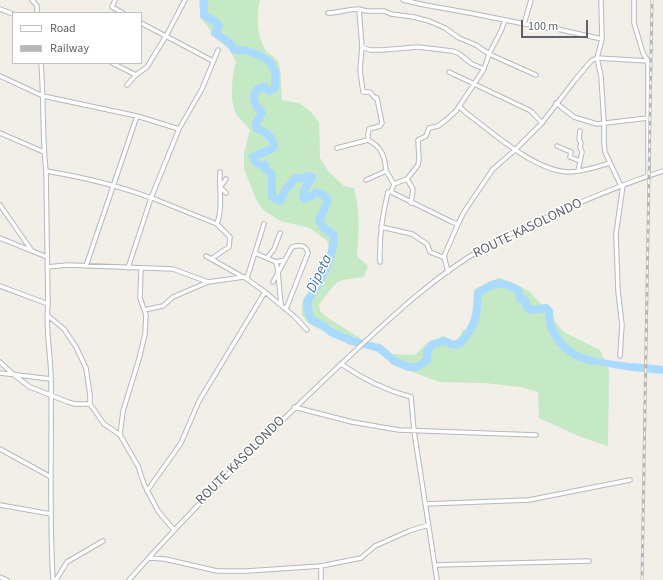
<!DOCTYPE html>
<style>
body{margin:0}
#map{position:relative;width:663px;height:580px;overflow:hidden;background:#f1efe8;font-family:"Source Sans 3",sans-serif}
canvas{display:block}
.legend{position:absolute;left:12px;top:12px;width:130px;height:52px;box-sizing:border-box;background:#fff;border:1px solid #bfc1c3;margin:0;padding:5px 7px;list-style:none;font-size:12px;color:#5f6368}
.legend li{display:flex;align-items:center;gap:8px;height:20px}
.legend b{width:20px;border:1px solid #bfc1c3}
.scale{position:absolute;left:521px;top:20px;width:67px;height:18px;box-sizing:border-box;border:2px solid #5f6368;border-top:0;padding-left:5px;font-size:12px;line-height:14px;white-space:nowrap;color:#5f6368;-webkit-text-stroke:3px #fff;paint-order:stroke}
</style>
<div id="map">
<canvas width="663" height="580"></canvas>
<ul class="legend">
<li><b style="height:5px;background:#fff"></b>Road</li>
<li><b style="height:5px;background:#b6b7b8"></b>Railway</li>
</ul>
<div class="scale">100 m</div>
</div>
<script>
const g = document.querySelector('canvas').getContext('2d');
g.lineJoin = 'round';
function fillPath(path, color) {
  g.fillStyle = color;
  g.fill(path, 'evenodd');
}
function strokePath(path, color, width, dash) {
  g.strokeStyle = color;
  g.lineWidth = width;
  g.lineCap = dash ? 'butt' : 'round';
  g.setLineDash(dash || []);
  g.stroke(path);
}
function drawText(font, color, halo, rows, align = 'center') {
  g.font = font + ' "Source Sans 3",sans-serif';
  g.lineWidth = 3;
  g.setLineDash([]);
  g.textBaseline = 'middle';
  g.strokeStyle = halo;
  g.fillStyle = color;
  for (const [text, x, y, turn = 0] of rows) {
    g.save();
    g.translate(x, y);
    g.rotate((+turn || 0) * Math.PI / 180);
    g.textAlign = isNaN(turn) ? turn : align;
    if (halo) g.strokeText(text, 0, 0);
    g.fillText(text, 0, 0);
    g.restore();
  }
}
const green = new Path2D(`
 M200,0H260C256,15 257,39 267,52C270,55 275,57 277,60C282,67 281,91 282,100L299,103L310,111L319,122L320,158L328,171L344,186L354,188C360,211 359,233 357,256L368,266L364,277L342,280L335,284L319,304L320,311L328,318L360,338L352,346L308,323L302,315V305L326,262L329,247L327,241L310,228L281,221L263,210L256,199L244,169V153L250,130C246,125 241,120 237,115C229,102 232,76 236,62L230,50L217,39L201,18L199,2Z
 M499,278L511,282L529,291L540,303L552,310L555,322L564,332L600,350L609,371L608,446L581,437L539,418L538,392L521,387L485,383L440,382L390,364L394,354L415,355L427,343L443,336L453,341L458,339L463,330L467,329L476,305L474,289Z`);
const water = new Path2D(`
 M594,358L643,365L642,372C622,370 601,367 582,359Z`);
const river = new Path2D(`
 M204,0V16L215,21L219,26L215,33L231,44L234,50C247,49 270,56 274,70C276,74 275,83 275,88L269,91L264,87C255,88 251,96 256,105C257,108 260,110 262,113C260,120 253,121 257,129C265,131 274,138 274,147C268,153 260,152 253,157C256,163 258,166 265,165V169L272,174V197L280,201L286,189L296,178H303L309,176L312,177L303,192L304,199L312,196L317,192L326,197L328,201L319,220L324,228L334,235C334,257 320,284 307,301L309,315L312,320L324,326L331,332L352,341L379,348L396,362L409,367H417L427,360V351L433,344L444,341L453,345L459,344C476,327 477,316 478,293C498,281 497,280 518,290L520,299L526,301V306L531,310L546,308L549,311C549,337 567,356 593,361
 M634,367L663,370`);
const street = new Path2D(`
 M32,0L37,6V13
 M115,0L112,7L123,13
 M403,0L425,5L470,13L545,28L557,29L602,39
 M634,0V23L643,53L648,61V176
 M0,9L13,14
 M359,9L366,11H384L391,14L414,17L429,21L445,28L459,38L476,45L489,54L536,75
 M328,13C340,13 347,9 359,9L362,47L360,70L363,92H370L375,98H377L382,123L380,126L369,129L368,134V140L337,148
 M141,23L213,61
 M524,24L531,0
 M362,47L370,50H382L418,47L452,51L458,53L472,64L484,69
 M41,63C44,99 42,135 46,171L48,304C45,329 51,355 51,380C52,447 49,513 53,580
 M112,63L136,75
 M449,72L531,111L542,123
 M0,76L43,96L137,116L179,129
 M127,85L136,75L147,67L166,36L185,0
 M556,103L574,117L597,124L648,118
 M459,106L465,112C492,132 533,170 568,172C582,172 596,167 610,163
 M0,133L44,152
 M557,146L571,152L570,157L580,161
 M46,171C82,177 117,185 151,198
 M386,171L394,184
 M578,171L582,152L580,147L581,143L579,139L580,131
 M366,180L386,171C385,157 382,147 368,140
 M621,186L605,152L604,143V123L601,76L597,58L648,61
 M220,187L226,179
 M220,187L226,193
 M391,192L394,184L407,179
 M152,198L217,224L230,237L229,247L211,259
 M411,203L413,189L407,179L418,165L419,159L418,140L426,136L429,128L438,126L446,120L456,111L484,69L489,54L501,31L505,20
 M0,205L32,251
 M217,224C223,208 219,190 220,172
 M381,227L412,234L427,244L430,252L445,258
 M0,238L47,257
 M255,253L276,262L285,260
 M206,256L243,277
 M267,258L274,249L280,233
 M276,262L278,272L281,305
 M380,262C379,238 382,216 388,192H391L452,222L458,224
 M86,266L137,116
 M47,267L68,265L173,269L208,282L244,277L265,292L295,317L307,330
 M128,268L151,198L179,129L202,89L218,50
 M448,272L444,256L458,224L464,212L493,169L515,150L542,123L575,80L591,61L597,58L602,39L601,0
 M247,278L264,224
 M273,282L292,247C298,245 306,244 308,253L286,309
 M0,286L48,304
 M144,310L163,306L173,297L208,282
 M47,315L64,329L76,347L86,368L90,395V404L104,424L120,435L138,466L144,484L158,511L174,530
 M620,356L622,325L618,291L616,234L623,185
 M0,362L14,375L30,387L68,402L75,404H90
 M341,364C364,380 385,390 411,397L414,431L437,580
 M0,373L51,379
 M294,407L352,422L399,430L536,435
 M120,435L123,411L139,359L145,334L146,315L140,298L141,269
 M0,449L51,477
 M147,491L181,443L199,401L265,292
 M425,504L529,500L630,480
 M0,505L51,514
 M149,558L165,559L217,571H247L321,566L361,558L375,546L409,531L428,525
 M435,565L589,561
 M0,577L7,580
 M56,580L67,562L103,541
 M129,580C196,504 267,434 340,365C386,322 432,277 487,246C500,238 516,232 530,225C573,205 617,186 663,171
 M321,580V566`);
const rail = new Path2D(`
 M642,580L652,0`);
const streetNames = [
 ["ROUTE KASOLONDO",528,229,-26],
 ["ROUTE KASOLONDO",241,461,-45]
];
const waterNames = [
 ["Dipeta",320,274,-64]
];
fillPath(green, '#c5e8c5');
fillPath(water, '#aadaff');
strokePath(river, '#aadaff', 8);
strokePath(street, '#b5b8bc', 5.5);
strokePath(street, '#fff', 3.5);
strokePath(rail, '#b6b7b8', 3);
strokePath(rail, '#fff', 1.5, [4.5]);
drawText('14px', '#5f6368', '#fff', streetNames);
drawText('italic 15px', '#4174aa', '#fff', waterNames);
</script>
